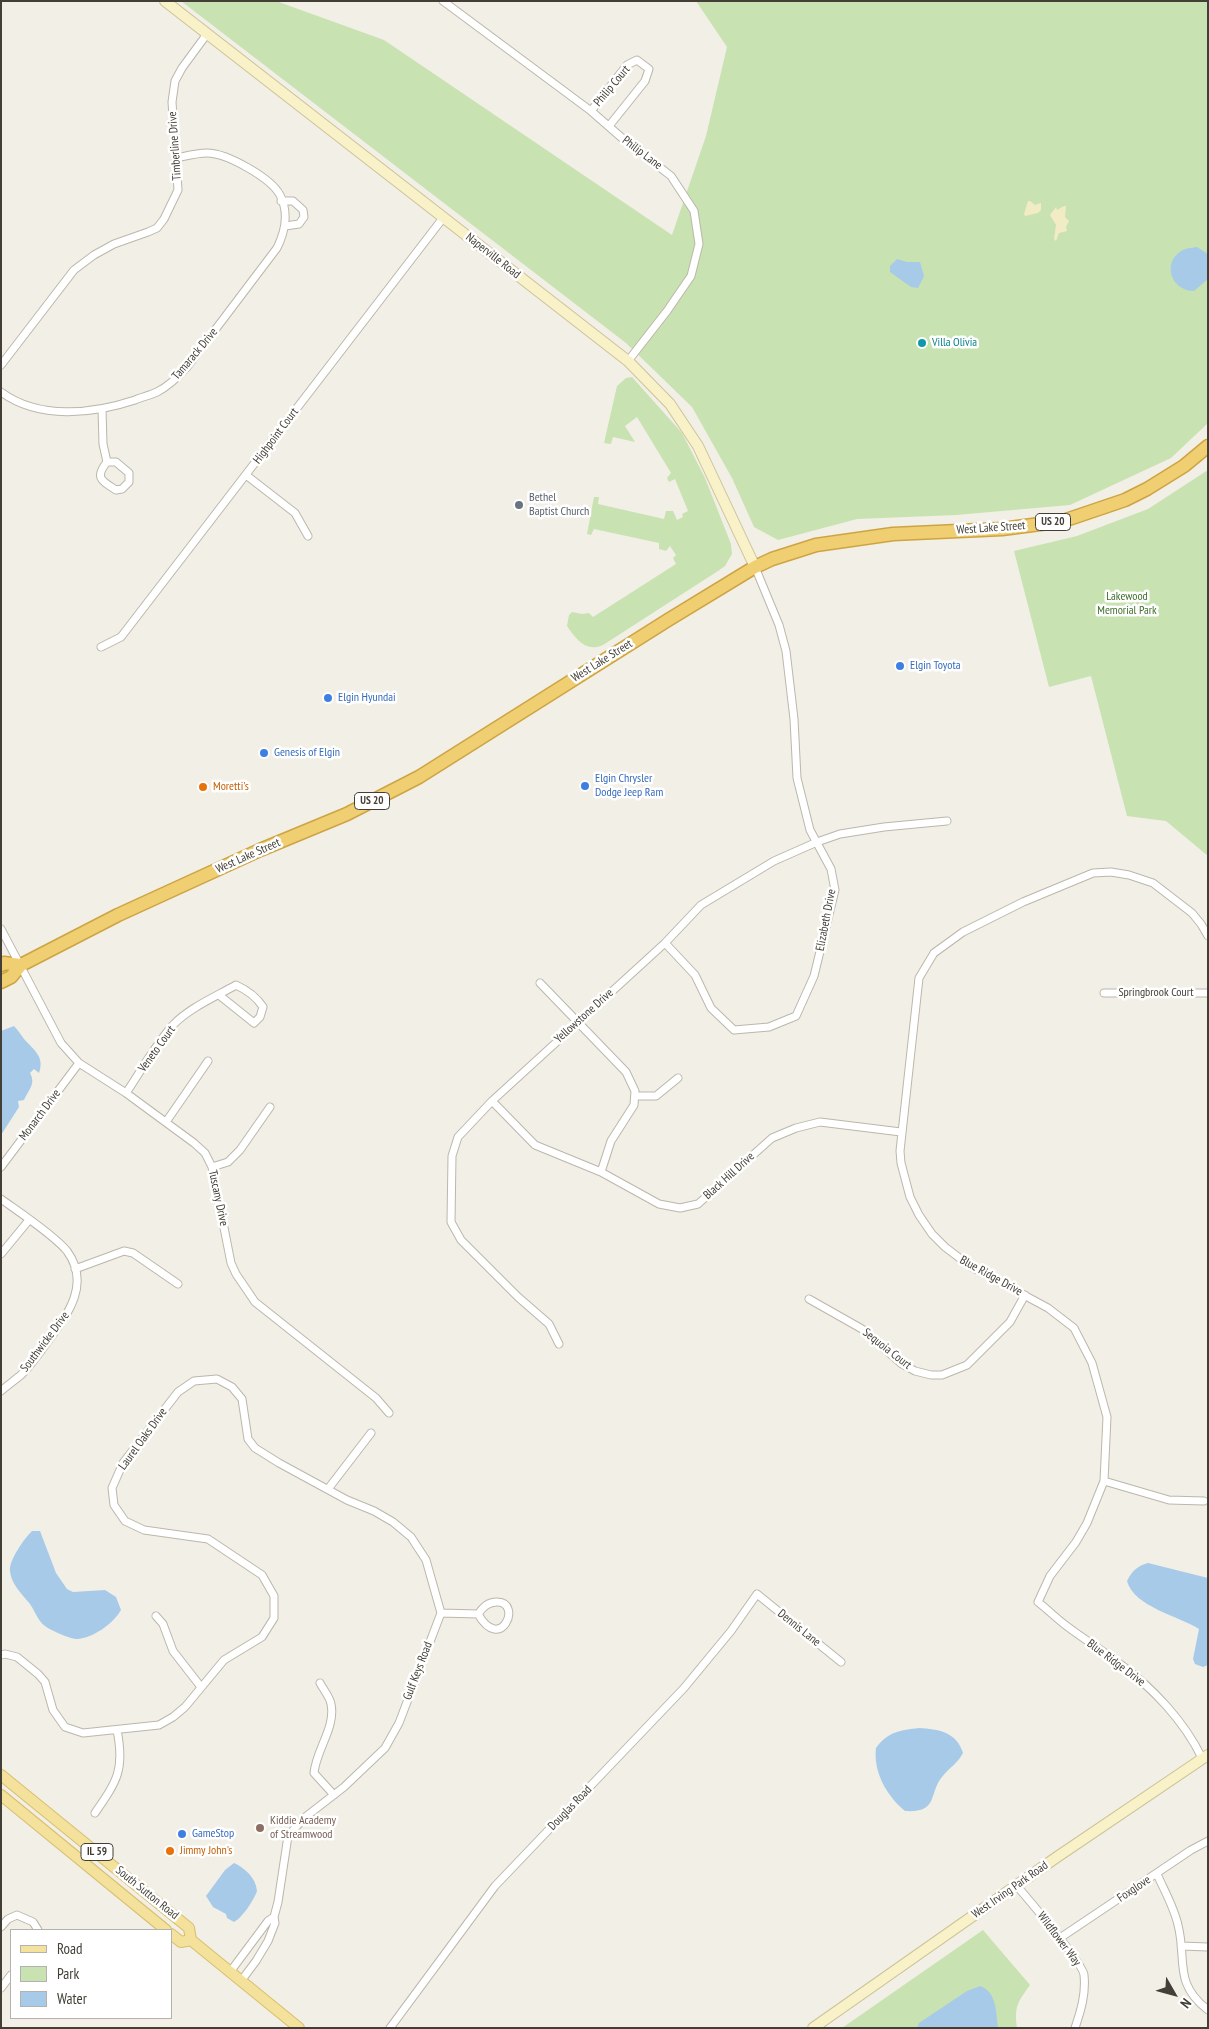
<!DOCTYPE html>
<style>
body{margin:0}
#map{position:relative;width:1209px;height:2029px;overflow:hidden;background:#f1efe6;font-family:"PT Sans Narrow",sans-serif}
canvas{display:block}
.frame{position:absolute;inset:0;border:2px solid #433f36;pointer-events:none}
.legend{position:absolute;left:10px;top:1929px;width:162px;height:90px;box-sizing:border-box;background:#fff;border:1px solid #b4b2af;margin:0;padding:6px 9px;list-style:none;font-size:15px;color:#433f36}
.legend li{display:flex;align-items:center;gap:10px;height:25px}
.legend b{width:25px;border:1px solid #b4b2af}
.north{position:absolute;left:1149px;top:1969px;width:50px;height:50px;-webkit-text-stroke:4px #fff;paint-order:stroke;rotate:128deg;font-size:14px;font-weight:700;line-height:20px;text-align:center;color:#433f36}
.north::after{content:'';display:block;margin:auto;width:18px;height:22px;background:#433f36;clip-path:polygon(50% 0,100% 100%,50% 72%,0 100%)}
</style>
<div id="map">
<canvas width="1209" height="2029"></canvas>
<div class="frame"></div>
<ul class="legend">
<li><b style="height:6px;background:#f4e19c"></b>Road</li>
<li><b style="height:14px;background:#c9e2b2"></b>Park</li>
<li><b style="height:14px;background:#a7cae9"></b>Water</li>
</ul>
<div class="north">N</div>
</div>
<script>
const g = document.querySelector('canvas').getContext('2d');
g.lineJoin = 'round';
function fillPath(path, color) {
  g.fillStyle = color;
  g.fill(path, 'evenodd');
}
function strokePath(path, color, width, dash) {
  g.strokeStyle = color;
  g.lineWidth = width;
  g.lineCap = dash ? 'butt' : 'round';
  g.setLineDash(dash || []);
  g.stroke(path);
}
function drawText(font, color, halo, rows, align = 'center') {
  g.font = font + ' "PT Sans Narrow",sans-serif';
  g.lineWidth = 5;
  g.setLineDash([]);
  g.textBaseline = 'middle';
  g.strokeStyle = halo;
  g.fillStyle = color;
  for (const [text, x, y, turn = 0] of rows) {
    g.save();
    g.translate(x, y);
    g.rotate((+turn || 0) * Math.PI / 180);
    g.textAlign = isNaN(turn) ? turn : align;
    if (halo) g.strokeText(text, 0, 0);
    g.fillText(text, 0, 0);
    g.restore();
  }
}
const green = new Path2D(`
 M181,1H276L384,40L672,235L706,136L727,47L696,1H1208V423L1171,458L1070,505L956,515L857,519L778,540L754,527L732,478L692,407L626,343Z
 M632,377L682,433L705,478L731,544L732,554L725,566L718,571L603,645C586,653 576,639 567,626L569,615L572,612L582,614L589,613L593,617L676,564L673,558L676,555L670,546L666,551L659,549V543L594,529L591,535L587,534L594,497H599L598,504L664,519L666,511H673L677,520L683,517L682,514L688,511L675,479L669,482L667,478L671,473L637,417L625,426L635,442L613,437L611,444L604,443L617,386L626,378Z
 M1208,470V856L1166,821L1127,816L1091,676L1049,687L1014,551L1077,536L1148,509Z
 M983,1930L1030,1985C1018,2002 1014,2006 1017,2028H842Z`);
const sand = new Path2D(`
 M1028,201H1030L1035,205L1041,203V210L1038,213L1025,216L1024,214Z
 M1064,206H1066L1065,217L1069,221L1066,227L1067,231L1059,233L1056,241L1054,239L1056,225L1050,215L1056,207L1057,210Z`);
const water = new Path2D(`
 M1197,247L1208,254V279L1194,291C1171,291 1162,263 1181,251C1186,248 1191,248 1197,247Z
 M897,259L907,262H920L924,276L918,288L911,287L890,272V266Z
 M14,1026C18,1030 21,1035 24,1039C34,1050 45,1057 39,1073L34,1069L30,1073C36,1084 29,1089 24,1100L18,1101L19,1107L1,1135V1031Z
 M32,1531H40L56,1573L67,1589L73,1592L105,1590L116,1597L121,1610C113,1624 93,1638 77,1639C70,1639 50,1630 45,1626C38,1621 35,1611 30,1604C22,1594 11,1584 10,1571C9,1560 24,1539 32,1531Z
 M1148,1563L1208,1578V1665L1203,1667L1195,1664L1193,1659L1199,1629C1179,1616 1134,1607 1127,1581C1132,1571 1137,1566 1148,1563Z
 M919,1728C938,1729 957,1732 963,1753C958,1763 949,1768 942,1777C928,1794 939,1813 905,1811C887,1796 873,1772 876,1748C887,1732 901,1730 919,1728Z
 M234,1863C245,1868 256,1878 257,1891C254,1900 242,1918 234,1922L227,1918L226,1914L213,1907L206,1896L225,1870Z
 M980,1986C997,1992 996,2012 998,2028H917L919,2023L967,1991Z`);
const street = new Path2D(`
 M443,1L591,111L622,138L671,176L694,211L699,244L691,276L667,311L628,361
 M591,111L627,65L637,60L649,69L645,81L609,126
 M281,201H293L303,210L304,217L299,224L285,226
 M1,365L74,270L94,255L114,244L148,232L157,228L164,219L178,190L172,102L175,81L182,68L207,34
 M1,392C39,420 93,414 135,400C142,397 151,395 157,392C169,386 178,377 187,367L277,248C285,232 289,212 280,195C271,178 227,153 207,153C197,153 186,156 176,158
 M102,409L103,444L107,462C94,478 102,481 116,490L122,489L129,482V473L116,462H107
 M246,475L295,513L308,536
 M101,647L121,637L443,218
 M1,929L61,1043L79,1063L126,1093L194,1143L205,1153L212,1167L231,1263L236,1274L255,1302L376,1398L389,1413
 M665,943L695,975L711,1008L734,1030L769,1027L796,1016L814,976L835,890L831,869L810,830L797,778L794,719L786,651L779,625L755,567
 M540,983L626,1072L635,1091L634,1105L611,1141L601,1172
 M1104,993H1208
 M126,1093C141,1071 155,1045 173,1025C189,1008 215,997 236,985C247,990 256,996 263,1007L260,1017L254,1023L219,995
 M635,1096H656L678,1078
 M492,1101L535,1145L601,1172L659,1204L680,1208L698,1204L772,1138L796,1128L820,1122L901,1132
 M166,1122L208,1061
 M1,1167L79,1063
 M212,1167L228,1162L240,1150L270,1107
 M1,1199C19,1212 54,1235 67,1251C91,1284 68,1314 48,1341C40,1352 32,1364 22,1374C15,1380 8,1385 1,1391
 M1,1254L29,1220
 M75,1269L124,1251L133,1253L178,1284
 M809,1299L862,1329L902,1364L915,1371L931,1375H942L967,1365L1010,1322L1025,1295
 M559,1344L549,1324L518,1297L461,1240L451,1222L452,1156L458,1137L492,1101L665,943L701,905L774,861L817,842L840,834L884,827L947,821
 M1104,1481L1169,1500L1204,1501
 M328,1489L371,1433
 M441,1613L478,1614C483,1607 488,1602 497,1602C523,1602 501,1654 478,1614
 M156,1616L163,1624L173,1651L201,1687
 M1,1655L5,1654L17,1657L38,1674L45,1682L53,1710L65,1727L83,1733L159,1725L173,1717L185,1707L224,1660L262,1637L274,1618V1596L262,1575L208,1539L144,1530L125,1521L114,1505L112,1488L123,1463L178,1392L194,1381L217,1379L232,1387L242,1399L248,1439L255,1448L279,1463L347,1500L374,1511L393,1522L411,1537L426,1560L441,1613L399,1723L385,1748L344,1787L304,1818L288,1836L278,1902L274,1917L275,1923L268,1941L256,1961L241,1981
 M320,1683C323,1689 330,1697 331,1704C336,1727 316,1750 314,1773L334,1795
 M1202,1758C1184,1721 1153,1688 1120,1664C1102,1650 1082,1638 1064,1624C1055,1617 1047,1609 1038,1602L1050,1576L1076,1542L1087,1523L1104,1481L1107,1417L1092,1363L1074,1328L1048,1308L970,1266L945,1247L932,1234L919,1215L910,1197L901,1163L900,1151L919,978L934,953L963,932L1023,902L1093,873L1111,872L1129,875L1153,883L1192,913L1201,924L1208,936
 M95,1813C117,1781 125,1770 117,1730
 M1157,1874C1164,1890 1174,1907 1178,1925C1187,1960 1173,1983 1208,2010
 M1017,1886C1028,1899 1083,1963 1084,1975C1086,1994 1081,2010 1075,2028
 M1,1927L8,1919L17,1915L33,1922L38,1930
 M1060,1938L1191,1850L1208,1841
 M1181,1946L1208,1947
 M230,1972L268,1921L274,1917
 M1,1988L11,1975
 M390,2028L495,1886L684,1688L731,1631L757,1594L841,1662`);
const secondary = new Path2D(`
 M165,1L628,361L670,404L698,446L755,567
 M813,2028L1057,1857L1208,1755`);
const primary = new Path2D(`
 M1,1775L189,1928L191,1940L299,2028
 M1,1795L166,1930
 M171,1934L181,1942L191,1940`);
const highway = new Path2D(`
 M1,965L4,963L21,965
 M1,982L11,977L21,965L118,915L260,850L347,814L419,777L668,620L755,567L772,559L816,545L893,534L1002,529L1063,521L1125,500L1147,489L1184,466L1208,446`);
const markers = [
 [922,343,5,"#0f9aa8"],
 [519,505,5,"#6b7280"],
 [900,666,5,"#3f7fe0"],
 [328,698,5,"#3f7fe0"],
 [264,753,5,"#3f7fe0"],
 [585,786,5,"#3f7fe0"],
 [203,787,5,"#e8710a"],
 [260,1828,5,"#8d6e63"],
 [182,1834,5,"#3f7fe0"],
 [170,1851,5,"#e8710a"]
];
const shields = [
 [1053,522,35],
 [372,801,35],
 [97,1852,32]
];
const shieldNames = [
 ["US 20",1053,522],
 ["US 20",372,801],
 ["IL 59",97,1852]
];
const streetNames = [
 ["Philip Court",612,86,-50],
 ["Timberline Drive",175,146,-94],
 ["Philip Lane",642,153,37],
 ["Naperville Road",493,256,38],
 ["Tamarack Drive",195,354,-50],
 ["Highpoint Court",276,436,-53],
 ["West Lake Street",991,528,-4],
 ["West Lake Street",602,661,-32],
 ["West Lake Street",248,856,-24],
 ["Elizabeth Drive",826,920,-79],
 ["Springbrook Court",1156,993],
 ["Yellowstone Drive",584,1016,-42],
 ["Veneto Court",157,1049,-54],
 ["Monarch Drive",40,1115,-53],
 ["Black Hill Drive",729,1176,-42],
 ["Tuscany Drive",218,1198,78],
 ["Blue Ridge Drive",991,1276,29],
 ["Southwicke Drive",45,1342,-53],
 ["Sequoia Court",887,1349,38],
 ["Laurel Oaks Drive",143,1439,-54],
 ["Dennis Lane",799,1628,39],
 ["Blue Ridge Drive",1116,1663,37],
 ["Gulf Keys Road",418,1671,-69],
 ["Douglas Road",570,1808,-46],
 ["Foxglove",1134,1889,-34],
 ["West Irving Park Road",1010,1890,-35],
 ["South Sutton Road",147,1893,39],
 ["Wildflower Way",1059,1939,53]
];
const cultureNames = [
 ["Villa Olivia",932,343]
];
const worshipNames = [
 ["Bethel",529,498],
 ["Baptist Church",529,512]
];
const parkNames = [
 ["Lakewood",1127,597],
 ["Memorial Park",1127,611]
];
const shopNames = [
 ["Elgin Toyota",910,666],
 ["Elgin Hyundai",338,698],
 ["Genesis of Elgin",274,753],
 ["Elgin Chrysler",595,779],
 ["Dodge Jeep Ram",595,793],
 ["GameStop",192,1834]
];
const foodNames = [
 ["Moretti's",213,787],
 ["Jimmy John's",180,1851]
];
const educationNames = [
 ["Kiddie Academy",270,1821],
 ["of Streamwood",270,1835]
];
fillPath(green, '#c9e2b2');
fillPath(sand, '#f2ecc5');
fillPath(water, '#a7cae9');
strokePath(street, '#bcb7aa', 9);
strokePath(secondary, '#cdc399', 12);
strokePath(primary, '#d8bf6e', 12);
strokePath(highway, '#cea443', 15);
strokePath(street, '#fff', 7);
strokePath(secondary, '#f9f1c8', 10);
strokePath(primary, '#f4e19c', 10);
strokePath(highway, '#f0cf72', 12);
for (const [x, y, r, color] of markers) {
  const dot = new Path2D();
  dot.arc(x, y, r, 0, 2 * Math.PI);
  g.fillStyle = color;
  g.fill(dot);
  strokePath(dot, '#fff', 2);
}
for (const [x, y, w] of shields) {
  const box = new Path2D();
  box.roundRect(x - w / 2, y - 8.5, w, 17, 4);
  g.fillStyle = '#fff';
  g.fill(box);
  strokePath(box, '#433f36', 1);
}
drawText('bold 11px', '#433f36', null, shieldNames);
drawText('12px', '#433f36', '#fff', streetNames);
drawText('12px', '#0d838f', '#fff', cultureNames, 'left');
drawText('12px', '#5b616d', '#fff', worshipNames, 'left');
drawText('12px', '#436f2f', '#fff', parkNames);
drawText('12px', '#366cbe', '#fff', shopNames, 'left');
drawText('12px', '#c56008', '#fff', foodNames, 'left');
drawText('12px', '#785e54', '#fff', educationNames, 'left');
</script>
